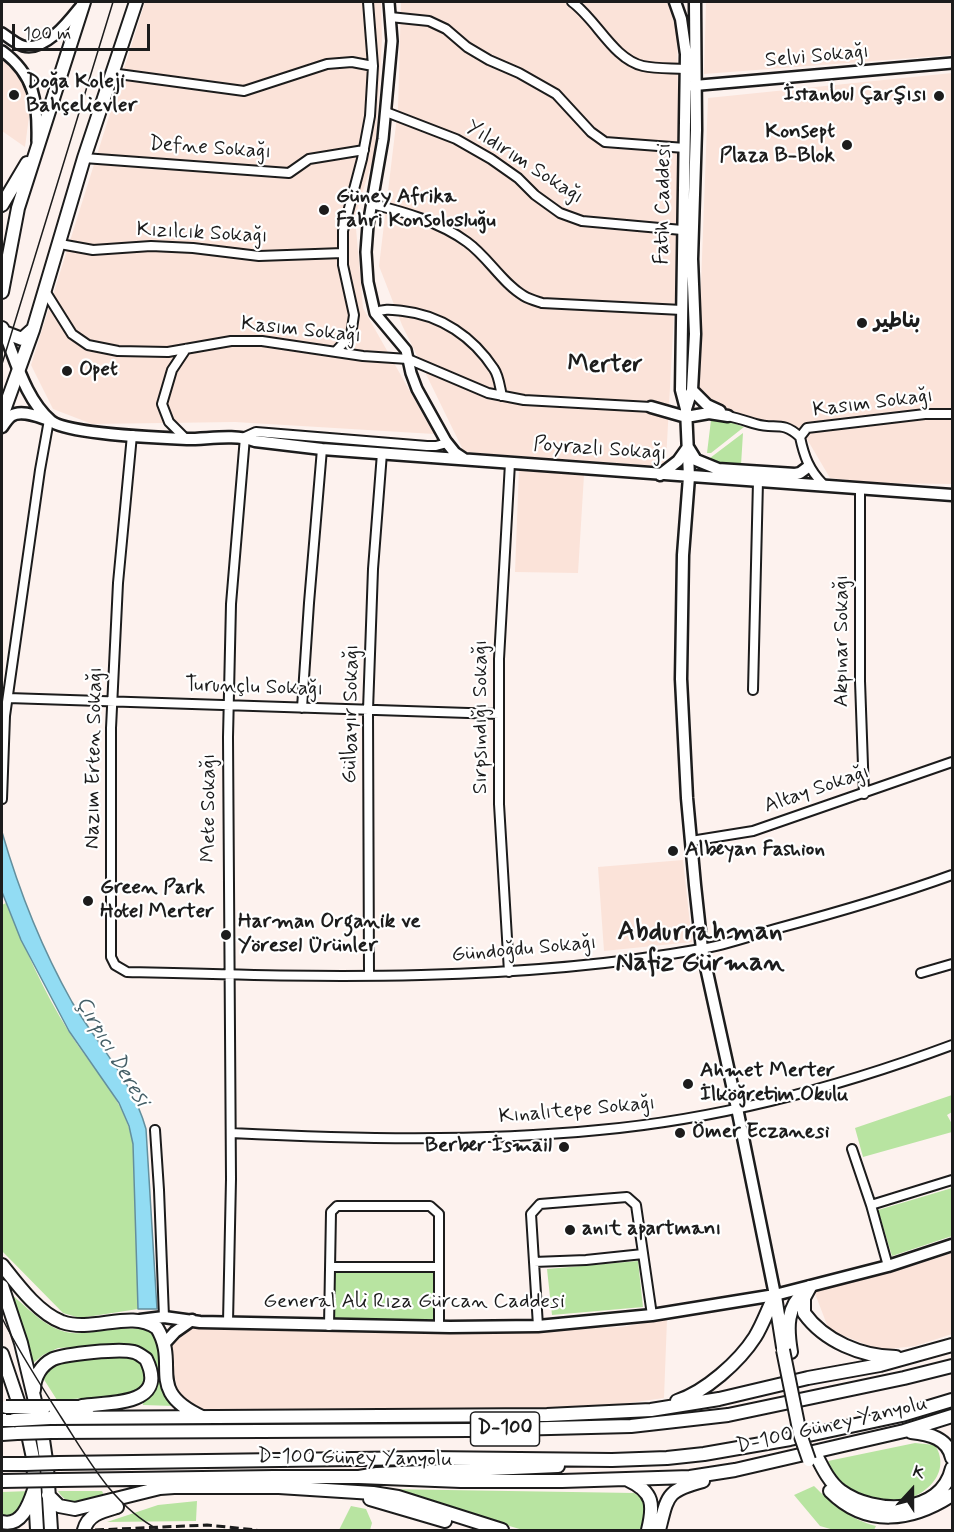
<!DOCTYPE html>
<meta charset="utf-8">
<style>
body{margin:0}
#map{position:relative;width:954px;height:1532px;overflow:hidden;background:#fdf2ee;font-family:Mynerve,sans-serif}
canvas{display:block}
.frame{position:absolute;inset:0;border:3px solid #1c1c1c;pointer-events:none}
.north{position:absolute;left:882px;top:1460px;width:60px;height:60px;-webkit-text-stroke:4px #fff;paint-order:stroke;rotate:21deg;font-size:16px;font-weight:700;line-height:24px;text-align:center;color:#1c1c1c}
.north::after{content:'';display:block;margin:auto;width:21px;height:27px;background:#1c1c1c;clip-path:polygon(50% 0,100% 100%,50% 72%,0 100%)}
.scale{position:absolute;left:12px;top:24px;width:138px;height:27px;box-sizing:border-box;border:3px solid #1c1c1c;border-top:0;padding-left:8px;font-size:18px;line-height:21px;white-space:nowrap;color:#1c1c1c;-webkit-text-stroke:4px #fff;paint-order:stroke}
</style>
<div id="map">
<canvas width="954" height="1532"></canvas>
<div class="frame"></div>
<div class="north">K</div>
<div class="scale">100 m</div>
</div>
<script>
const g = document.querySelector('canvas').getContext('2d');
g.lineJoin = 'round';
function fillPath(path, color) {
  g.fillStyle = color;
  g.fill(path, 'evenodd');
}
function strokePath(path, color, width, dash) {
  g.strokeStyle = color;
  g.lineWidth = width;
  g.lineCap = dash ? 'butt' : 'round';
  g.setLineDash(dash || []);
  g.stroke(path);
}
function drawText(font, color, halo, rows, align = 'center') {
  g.font = font + ' Mynerve,"Playpen Sans Arabic",sans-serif';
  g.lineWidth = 4.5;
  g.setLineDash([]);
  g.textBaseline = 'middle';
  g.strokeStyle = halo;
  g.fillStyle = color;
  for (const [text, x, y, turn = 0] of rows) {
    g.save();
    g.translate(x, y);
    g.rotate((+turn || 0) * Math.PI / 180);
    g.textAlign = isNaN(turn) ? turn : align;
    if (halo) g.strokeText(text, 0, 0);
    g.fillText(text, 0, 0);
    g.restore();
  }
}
const built = new Path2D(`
 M145,2H381L382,40L375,152L355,217L363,308L434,434L235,422L92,424L53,409L31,365Z
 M401,2H668L677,34L680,203L666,461L660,466L464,452L402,325L379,266L398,108Z
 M706,2H952V55L704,74Z
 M2,58L24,82L30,109L25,147L2,131Z
 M952,73V484L877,483L830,478L801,429L713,410L697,390L708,98Z
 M519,468L584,475L578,573L515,572Z
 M683,860L692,942L604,951L598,867Z
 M952,1253V1334L915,1346L880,1350L829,1330L814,1291L912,1266Z
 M667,1319L664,1398L593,1408L201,1409L178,1393L169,1347L194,1327L471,1332L622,1327Z`);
const green = new Path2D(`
 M711,420L730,422L744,427L711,453H707Z
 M743,433L741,465L718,463L710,458Z
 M6,903C24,947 44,992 69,1032C93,1070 125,1099 133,1144L138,1309L80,1318L63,1313L2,1251V905Z
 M952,1095V1112L947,1115L952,1124V1132L863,1157L855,1128Z
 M952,1188V1236L892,1256L878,1210Z
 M638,1261L643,1307L552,1315L547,1269Z
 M334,1270L435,1271L434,1322L334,1321Z
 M11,1294C30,1310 48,1331 73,1333C92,1335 143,1320 155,1336C162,1346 159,1365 161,1377C163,1388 167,1397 174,1406L143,1405V1402C169,1381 158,1352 128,1344L58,1348L43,1355L32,1364L19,1315Z
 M126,1356C140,1359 144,1366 146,1379L138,1391L131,1395L57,1400L43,1378C55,1356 102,1358 126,1356Z
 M915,1443L935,1445C954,1476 919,1502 890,1502C872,1502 852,1493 840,1481C835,1476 832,1468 828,1461Z
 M814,1486C832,1504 851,1520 876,1526L874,1530H834L820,1526L794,1495Z
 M384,1489L634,1493L645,1500L648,1508L641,1530H523Z
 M30,1491C23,1504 19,1520 2,1516V1492Z
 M58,1491H102L104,1495C86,1500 70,1511 58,1491Z
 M197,1501L196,1521L107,1522L158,1505Z
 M351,1506L366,1509L372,1523L370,1530H339Z`);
const water = new Path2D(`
 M2,832C19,891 41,947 72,1002C97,1044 133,1081 146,1129L157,1309H138L133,1144L129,1126L119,1103L69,1031L21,940L2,892Z`);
const minor = new Path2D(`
 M572,2C597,20 613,59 643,66C657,69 672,68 685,69
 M390,17L429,21L446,29L467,47L489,60L519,73L556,94L591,132L605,142L685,148
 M111,73L244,91L327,64L352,62L373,66
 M386,112L456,139L491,159L518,178L535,195L560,213L582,221L682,230
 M84,158L289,173L309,159L364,150
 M372,204C404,212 440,222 467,242C488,257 502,283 524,296C529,299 536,301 542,303L682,310
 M60,244L93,250L151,246L193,248L259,256L343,253
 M45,291L72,334L88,345L118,351L168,352L231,341H262L363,356L408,359L488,393L524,400L651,407
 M375,313C384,308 393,310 403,311C441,315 473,337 494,369C499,376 500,388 502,396
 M336,351L351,335L354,315L343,265V231L362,159L370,116L373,66L368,2
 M728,416C737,418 746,421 756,424C775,430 782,420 800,437
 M132,435L118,583L111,728V957L115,965L127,972C318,977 512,983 701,949C726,945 750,936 775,929C835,913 894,896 952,875
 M186,439L169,422L162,404L172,370L186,349
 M823,484C809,470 804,456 800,437L807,428L925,414H952
 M860,489V681L864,794
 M753,690L758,481
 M8,698L499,714
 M302,708L309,603L322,449
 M2,799L5,716L40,470L49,420
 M691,841L753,831L952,762
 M509,972L499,804V659L510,463
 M921,973L952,964
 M369,975L368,710L373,569L382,453
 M155,1130L159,1190L164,1317
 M231,1133C354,1139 476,1142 599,1130C720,1119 839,1087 952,1045
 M852,1149L871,1205L888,1266
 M871,1205L952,1180
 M534,1262L586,1260L643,1254
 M331,1267H439
 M228,1322L231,1179L228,737L231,604L245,437L256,432L427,446H436L447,443
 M329,1326L331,1212L337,1206H430L439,1214V1326
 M538,1326L531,1214L540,1204L627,1197L636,1205L652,1315`);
const tertiary = new Path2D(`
 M389,2L392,41L383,139L368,225L366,252L368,282L375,313L406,350L411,373L417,389L447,443
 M2,33C8,37 16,44 23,46C45,52 68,22 80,7
 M2,51C35,75 38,103 37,141
 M689,86L952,63`);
const secondary = new Path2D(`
 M675,2L681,19L686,54L681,390L686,409L689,477L683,555L681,679L687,798L695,885L702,949L737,1108L775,1295
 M4,332C16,361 26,400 51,421C67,434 162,438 187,439C209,439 234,434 255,441L322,449L952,495
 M692,390L707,405L720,411
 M651,407L686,417L709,413L728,416
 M686,409L692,390L695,334L692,259L696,130L695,2
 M2,427C4,424 8,418 11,416C21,409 39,417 49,420
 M447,443L455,453L464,459
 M660,475L678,461L688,447L696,460L718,469L795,474L800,473L808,467
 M140,1320L164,1317L200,1322L450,1327L538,1326L652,1315L775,1295L888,1266L952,1245
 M164,1344L175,1332L192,1320`);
const primary = new Path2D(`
 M2,205L27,163
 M2,292L18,208L84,2
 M2,328L4,332L22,339L32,330
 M2,416L33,330L84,158L136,2
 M2,1265C17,1284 38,1313 62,1322C94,1333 130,1309 157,1328C180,1366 144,1390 202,1417
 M2,1286L21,1343L41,1426L47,1467L51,1530
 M810,1287L804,1298V1313C824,1341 862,1357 896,1357
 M775,1296L783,1347
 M791,1352C787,1328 786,1307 806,1290
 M2,1354L26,1425L33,1458L37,1530
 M34,1390C34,1377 41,1365 53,1359C66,1354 120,1348 134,1352C138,1353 142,1356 146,1359C169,1406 111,1402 82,1406
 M677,1401C705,1392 739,1362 755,1337C763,1324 768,1309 775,1295
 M45,1407H89
 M50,1418L547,1415L651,1410L719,1399L808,1378L880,1365L952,1345
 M2,1420H14
 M911,1432C929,1434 948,1438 952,1458
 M817,1457C823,1469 830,1483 841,1491C874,1515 941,1516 952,1468
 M59,1480L274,1477H359L461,1481H562L690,1477L735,1470L904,1431L952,1416
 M628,1480C654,1492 654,1505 648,1530
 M830,1491C867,1528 912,1521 952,1495
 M48,1495L59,1506L75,1509L160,1488L174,1487H279L373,1493L398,1497L502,1530
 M370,1499L445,1521
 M2,1522C21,1527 29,1505 34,1490
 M84,1530C88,1514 103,1511 117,1507
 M659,1530C668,1495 666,1491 703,1481`);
const trunk = new Path2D(`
 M51,1432L470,1430L631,1426L728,1415L904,1378L952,1366
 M2,1434L17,1433
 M59,1463L427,1458L612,1460L667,1458L704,1454L790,1439L902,1415L952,1400
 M2,1464H26
 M359,1477L377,1474L558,1466`);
const tram = new Path2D(`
 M2,364L113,2
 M2,1318C19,1352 40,1384 61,1417C88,1459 113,1506 159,1530`);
const rail = new Path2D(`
 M95,1530L207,1525L257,1530`);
const primaryBridge = new Path2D(`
 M783,1350L800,1434L809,1460
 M6,1407H45
 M14,1420L50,1418
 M2,1481L59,1480`);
const trunkBridge = new Path2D(`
 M17,1433L51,1432
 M26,1464L59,1463`);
const markers = [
 [14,95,6,"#1c1c1c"],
 [939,96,6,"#1c1c1c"],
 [847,145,6,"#1c1c1c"],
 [324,210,6,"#1c1c1c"],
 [862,323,6,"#1c1c1c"],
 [67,371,6,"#1c1c1c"],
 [673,851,6,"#1c1c1c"],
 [88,901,6,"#1c1c1c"],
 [226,935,6,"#1c1c1c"],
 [688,1084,6,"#1c1c1c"],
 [680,1133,6,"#1c1c1c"],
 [564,1147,6,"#1c1c1c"],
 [570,1230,6,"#1c1c1c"]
];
const shields = [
 [505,1429,69]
];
const shieldNames = [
 ["D-100",505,1429]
];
const streetNames = [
 ["Selvi Sokağı",817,57,-5],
 ["Defne Sokağı",210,149,4],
 ["Yıldırım Sokağı",524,163,33],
 ["Fatih Caddesi",664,204,-89],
 ["Kızılcık Sokağı",202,234,3],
 ["Kasım Sokağı",301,331,6],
 ["Kasım Sokağı",873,404,-7],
 ["Poyrazlı Sokağı",600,450,4],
 ["Akpınar Sokağı",843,641,-90],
 ["Turunçlu Sokağı",254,688,2],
 ["Gülbayır Sokağı",352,714,-89],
 ["Sırpsındığı Sokağı",482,717,-90],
 ["Nazım Erten Sokağı",95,758,-89],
 ["Altay Sokağı",817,790,-19],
 ["Mete Sokağı",210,808,-90],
 ["Gündoğdu Sokağı",524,950,-5],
 ["Kınalıtepe Sokağı",577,1111,-5],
 ["General Ali Rıza Gürcan Caddesi",414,1303],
 ["D-100 Güney Yanyolu",832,1426,-13],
 ["D-100 Güney Yanyolu",355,1459,1]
];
const poiNames = [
 ["Doğa Koleji",26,83],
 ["Bahçelievler",26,107],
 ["İstanbul Çarşısı",927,96,"right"],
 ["Konsept",835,133,"right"],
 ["Plaza B-Blok",835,157,"right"],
 ["Güney Afrika",336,198],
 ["Fahri Konsolosluğu",336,222],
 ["بناطير",874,323],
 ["Opet",79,371],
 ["Albeyan Fashion",685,851],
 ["Green Park",100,889],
 ["Hotel Merter",100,913],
 ["Harman Organik ve",238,923],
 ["Yöresel Ürünler",238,947],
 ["Ahmet Merter",700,1072],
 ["İlköğretim Okulu",700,1096],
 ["Ömer Eczanesi",692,1133],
 ["Berber İsmail",552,1147,"right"],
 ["anıt apartmanı",582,1230]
];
const waterNames = [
 ["Çırpıcı Deresi",111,1052,59]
];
const quarterNames = [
 ["Merter",605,366]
];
const districtNames = [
 ["Abdurrahman",700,933],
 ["Nafiz Gürman",700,964]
];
fillPath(built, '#fbe3d9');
fillPath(green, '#b8e4a1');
fillPath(water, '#92dcf3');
strokePath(water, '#638f9d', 1.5);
strokePath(minor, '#1c1c1c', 12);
strokePath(tertiary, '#1c1c1c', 14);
strokePath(secondary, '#1c1c1c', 15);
strokePath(primary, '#1c1c1c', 16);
strokePath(trunk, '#1c1c1c', 16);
strokePath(minor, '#fff', 8);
strokePath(tertiary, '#fff', 9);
strokePath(secondary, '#fff', 10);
strokePath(primary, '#fff', 12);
strokePath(trunk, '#fff', 12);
strokePath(tram, '#1c1c1c', 1.5);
strokePath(rail, '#1c1c1c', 3, [9, 4.5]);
strokePath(primaryBridge, '#1c1c1c', 16, []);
strokePath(trunkBridge, '#1c1c1c', 16, []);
strokePath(primaryBridge, '#fff', 12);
strokePath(trunkBridge, '#fff', 12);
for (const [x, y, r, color] of markers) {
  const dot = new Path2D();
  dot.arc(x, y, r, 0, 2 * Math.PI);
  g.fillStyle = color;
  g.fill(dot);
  strokePath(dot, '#fff', 2);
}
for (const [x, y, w] of shields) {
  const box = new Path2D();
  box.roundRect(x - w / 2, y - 17, w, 34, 4.5);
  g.fillStyle = '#fff';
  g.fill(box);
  strokePath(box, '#1c1c1c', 1.5);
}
drawText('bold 20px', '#1c1c1c', null, shieldNames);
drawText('21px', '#1c1c1c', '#fff', streetNames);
drawText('bold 21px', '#1c1c1c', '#fff', poiNames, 'left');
drawText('italic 22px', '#455f67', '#fff', waterNames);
drawText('bold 24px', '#1c1c1c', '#fff', quarterNames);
drawText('bold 27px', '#1c1c1c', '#fff', districtNames);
</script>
